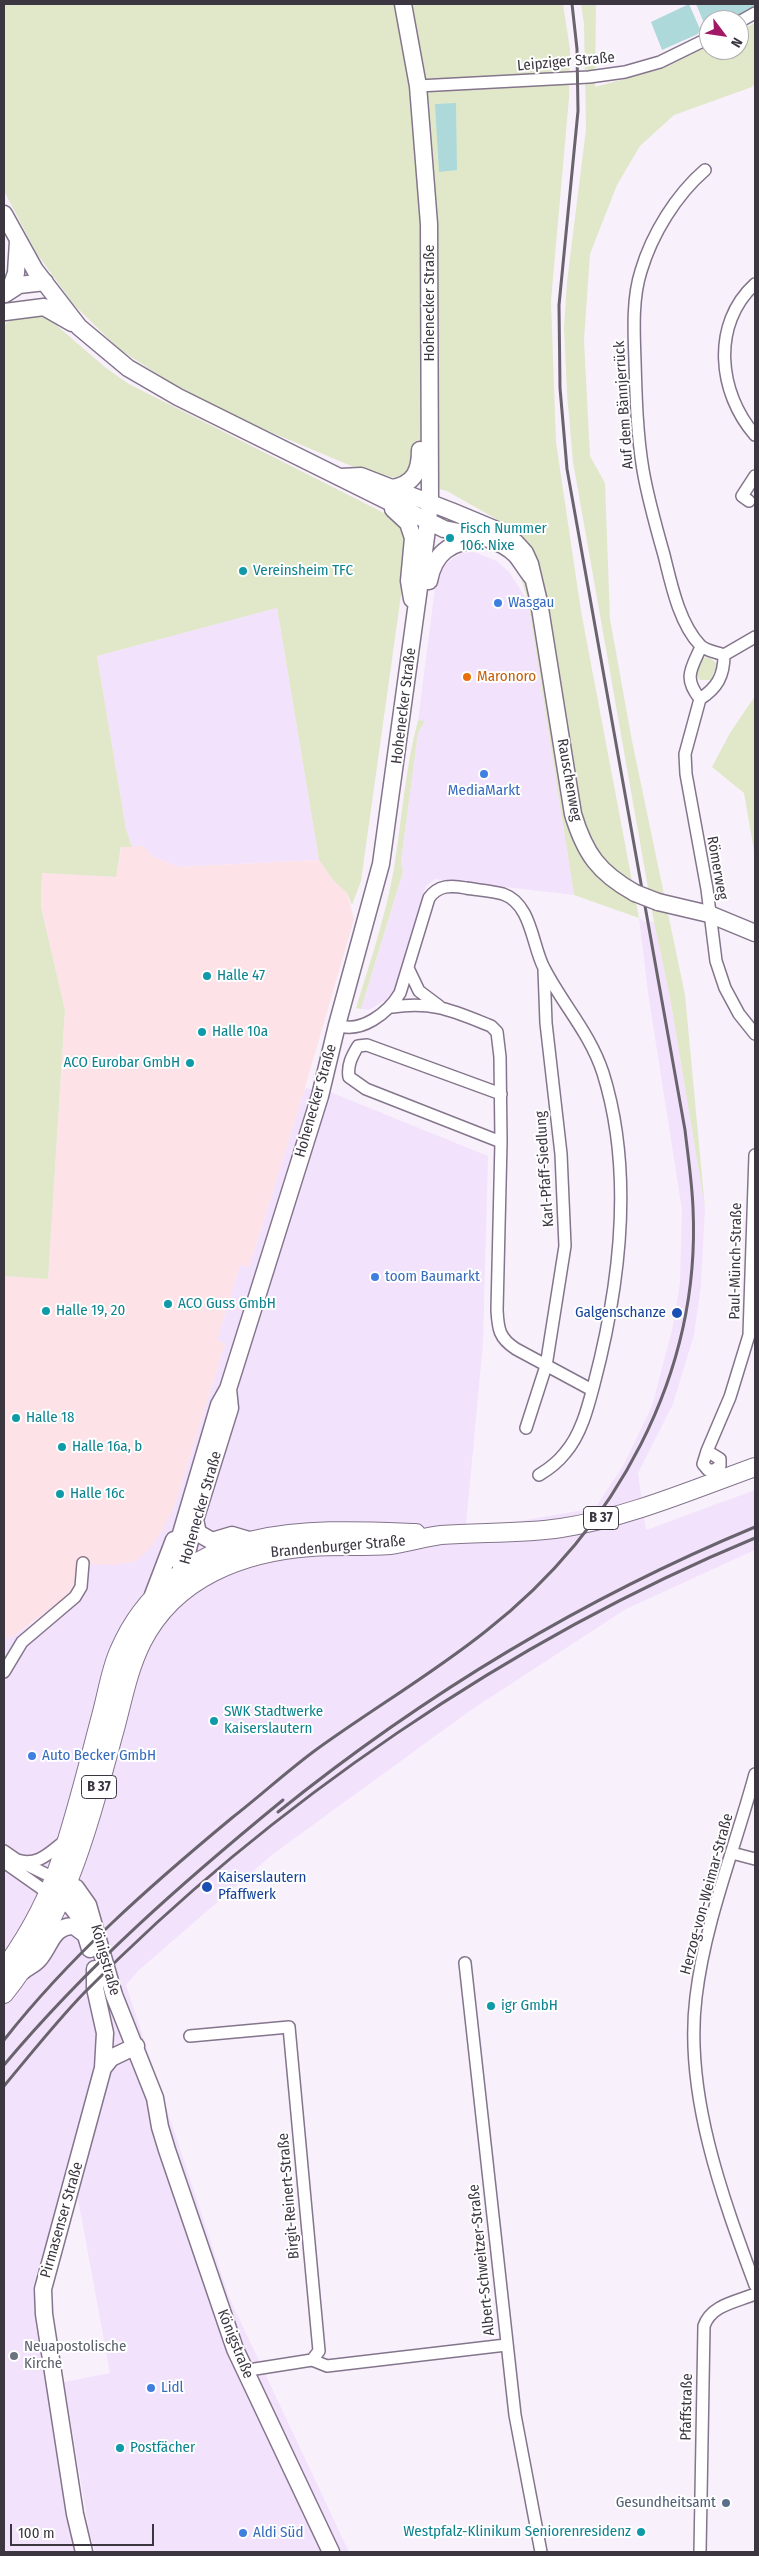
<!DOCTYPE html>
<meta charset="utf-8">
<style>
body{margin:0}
#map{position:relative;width:759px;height:2556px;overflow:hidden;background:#f8f1fc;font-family:"Fira Sans Condensed",sans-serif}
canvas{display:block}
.frame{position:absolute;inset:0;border:5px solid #3c3640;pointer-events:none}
.north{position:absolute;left:699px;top:10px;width:50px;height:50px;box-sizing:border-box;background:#fff;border:1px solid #b1afb3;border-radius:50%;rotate:121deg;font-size:14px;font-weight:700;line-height:20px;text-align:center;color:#3c3640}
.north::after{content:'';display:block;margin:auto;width:18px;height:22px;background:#a11964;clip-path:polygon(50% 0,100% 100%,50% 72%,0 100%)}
.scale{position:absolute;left:10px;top:2524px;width:144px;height:22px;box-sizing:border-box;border:2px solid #3c3640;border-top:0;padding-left:6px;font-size:15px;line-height:18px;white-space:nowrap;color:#3c3640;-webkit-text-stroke:4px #fff;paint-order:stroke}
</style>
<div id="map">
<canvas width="759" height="2556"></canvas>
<div class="frame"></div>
<div class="north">N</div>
<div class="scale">100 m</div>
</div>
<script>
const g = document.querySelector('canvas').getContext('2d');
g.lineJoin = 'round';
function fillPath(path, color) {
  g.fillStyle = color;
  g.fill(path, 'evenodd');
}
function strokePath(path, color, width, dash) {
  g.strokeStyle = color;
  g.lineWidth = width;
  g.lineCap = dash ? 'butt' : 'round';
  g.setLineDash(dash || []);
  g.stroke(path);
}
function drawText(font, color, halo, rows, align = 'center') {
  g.font = font + ' "Fira Sans Condensed",sans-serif';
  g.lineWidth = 4;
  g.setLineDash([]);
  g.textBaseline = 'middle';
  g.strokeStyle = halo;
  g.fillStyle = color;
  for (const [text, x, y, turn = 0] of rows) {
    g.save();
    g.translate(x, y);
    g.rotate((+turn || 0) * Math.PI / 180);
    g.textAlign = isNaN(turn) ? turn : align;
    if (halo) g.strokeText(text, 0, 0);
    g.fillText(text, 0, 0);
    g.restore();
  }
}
const built = new Path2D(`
 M474,552L497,561L509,572L528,601L574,895L435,879L426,886L397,987L384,1001L369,1010L361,1009L403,873L401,861L418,733L425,722L418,720L436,580L439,571L453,558L462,553Z
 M277,608L319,860L178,867L152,856L143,847H132L126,829L97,656Z
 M639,918L645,922H654L670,998L705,1208L701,1286L694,1335L673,1404L638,1473L646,1530L755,1490V1550L626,1609L471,1710L273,1854L139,1970L126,1985L229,2297L349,2552H96L90,2536L64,2382L110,2373L78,2199L61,2194L33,2286L36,2327L74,2552H4V1639L12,1637L34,1622L74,1586L76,1563L174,1507L225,1344L217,1340L240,1265L249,1267L305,1088L330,1092L488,1156L483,1343L466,1525L508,1523L595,1508L623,1466L652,1406L672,1330L680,1283L682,1210L648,993Z`);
const industrial = new Path2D(`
 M143,846L152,856L178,867L319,860L333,880L347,893L354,919L305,1088L249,1267L240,1265L217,1340L225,1344L174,1507L162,1531L150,1548L136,1561L113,1565L76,1563L74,1586L70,1594L12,1637L4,1639V1276L48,1278L65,1010L41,907L42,873L115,877L122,847Z`);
const green = new Path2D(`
 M4,4H563L570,49L569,98L551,301L556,442L581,611L639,918L574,895L528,601L519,572L521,533L447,491L356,468L235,417L165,379L119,349L74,305L37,254L4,191Z
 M581,4H600L596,5L595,87L661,69L709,45V50H739V31L755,23V83L752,87L674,115L640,146L617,185L590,254L584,340L590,456L605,483L610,619L632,741L685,995L705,1208L670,998L654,922L573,462L567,394L564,328L567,282L586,129L584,24Z
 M40,315L48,318L106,368L129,384L392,517L403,527L407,552L361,881L352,905L347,893L333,880L319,860L277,608L97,656L126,829L132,847H121L116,877L42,873L41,907L65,1010L48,1279L4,1276V325L15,317Z
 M709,657L717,664L711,680H700L695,674L700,659Z
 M755,696V857L744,793L712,767L730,733Z
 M418,720L425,721L418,733L401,861L403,872L361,1009L356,1008C370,962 386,915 394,868C402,819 405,768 418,720Z`);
const water = new Path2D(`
 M689,4L700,29L698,34L662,50L651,22Z
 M696,4H755V8L726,20H709V27L706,28Z
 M456,103L457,170L439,172L435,104Z`);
const street = new Path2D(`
 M739,22L755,13
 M418,86L589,77L625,72L660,62L709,38
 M705,170C676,195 652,234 641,271C632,299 634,332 635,361C636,398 637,434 643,470C648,499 656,527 664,555C671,583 679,623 700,645C705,651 717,652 724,655L755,637
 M755,284C711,324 718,393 755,435
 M749,501L742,496L755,476
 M701,647C691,669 683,678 700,699C717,688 724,676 724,655
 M700,699L685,754L686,774L707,889L716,961L725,988L739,1014L755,1034
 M408,968L419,991L439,1006
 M392,1007C434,1001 453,1011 491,1026L497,1032L500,1057L501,1142L497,1310C498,1329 499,1338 516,1349L592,1390
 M337,1025C361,1034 388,1013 400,993L429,898C438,885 451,885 466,888C478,890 492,891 503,894C532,904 532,946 544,968C563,1005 590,1033 603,1073C634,1172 620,1285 594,1384C588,1407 581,1435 565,1453C558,1462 549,1469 539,1475
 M501,1094L367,1045L358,1046C352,1056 347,1065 349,1077L366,1089L501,1142
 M526,1428L546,1366L565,1246L561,1154L546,1023L544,969
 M707,1451L730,1397L749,1335L755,1155
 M707,1451L720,1459V1466L714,1470H708L703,1464Z
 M4,1672L22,1642L75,1597L81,1587L83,1563
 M755,1774C735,1848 705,1921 696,1997C684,2093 722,2196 755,2285
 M4,1851L17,1860L54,1878
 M732,1853L755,1859
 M17,1860C38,1867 50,1852 66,1840
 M4,1862L48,1893
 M465,1963L515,2415L541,2552
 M190,2036L289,2027L319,2351L312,2360
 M246,2373L255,2369L312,2360L327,2366L506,2345
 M700,2552L704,2326C711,2305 736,2302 755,2294`);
const secondary = new Path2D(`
 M4,214L35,270L79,327L128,368L178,397L444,529C467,534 499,537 516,555C522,562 526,570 532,577
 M10,290L16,273L18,241
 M5,294L19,285L45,282
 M5,312L44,307L72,323
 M341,477L361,476L451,511L499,531L515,542L525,553L530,564L539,602L573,814C585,854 599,873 635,893
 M392,488C415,484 420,470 420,450
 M393,509L408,523L413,538L409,581L412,599
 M429,581C434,553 451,541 479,540
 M658,902L709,914L755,933
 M195,1520L198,1533L212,1541L232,1535L252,1541
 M183,1570L195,1520L230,1408L228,1389
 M188,1583L178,1558L177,1547L219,1405L228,1389L320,1096L337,1025L381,864L426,537L430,502L429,224L418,86L403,4
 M153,1595L174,1540
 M56,1878L76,1888L88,1905L114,1995L155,2098L160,2127L167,2150L235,2349L331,2552
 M50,1893C79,1904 82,1922 90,1949
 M23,1971C28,1967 35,1964 39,1959C51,1945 52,1926 74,1926L86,1935
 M103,2068L111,2058L136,2046
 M84,2552L75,2514L44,2314L43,2289L103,2068L105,2033L95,1988V1969`);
const primary = new Path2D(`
 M4,1969C27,1937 48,1899 60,1862C76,1814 88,1765 101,1716C107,1695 110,1671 119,1651C143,1594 193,1554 254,1540C307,1528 362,1531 416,1533
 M4,1994C65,1919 88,1828 113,1736C122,1705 127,1672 142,1642C175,1577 243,1552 311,1547C337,1545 364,1547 390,1545C407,1543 424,1537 441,1535C481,1532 521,1534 561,1528C626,1518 694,1489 755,1467`);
const rail = new Path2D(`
 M278,1812C422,1696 584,1598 755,1527
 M4,2040C70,1956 151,1885 233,1817C260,1796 285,1773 313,1752C369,1711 431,1675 486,1631C615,1530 701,1375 693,1208C692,1182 688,1156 685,1130L567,469L560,388L559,305L578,111L577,49L572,4
 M4,2065C87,1966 183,1882 283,1800
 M4,2086C30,2055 56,2022 84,1993C269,1805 511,1639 755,1538`);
const secondaryBridge = new Path2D(`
 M635,893L658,902`);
const markers = [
 [450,538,5,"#0f9aa8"],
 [243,571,5,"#0f9aa8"],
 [498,603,5,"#3f7fe0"],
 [467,677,5,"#e8710a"],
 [484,774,5,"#3f7fe0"],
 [207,976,5,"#0f9aa8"],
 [202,1032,5,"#0f9aa8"],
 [190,1063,5,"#0f9aa8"],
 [375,1277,5,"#3f7fe0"],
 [168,1304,5,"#0f9aa8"],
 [46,1311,5,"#0f9aa8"],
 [677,1313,6,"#1a4fb4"],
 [16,1418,5,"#0f9aa8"],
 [62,1447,5,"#0f9aa8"],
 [60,1494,5,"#0f9aa8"],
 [214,1721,5,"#0f9aa8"],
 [32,1756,5,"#3f7fe0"],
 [207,1887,6,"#1a4fb4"],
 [491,2006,5,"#0f9aa8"],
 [14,2356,5,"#6b7280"],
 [151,2388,5,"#3f7fe0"],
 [120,2448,5,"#0f9aa8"],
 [726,2503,5,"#5c6f8a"],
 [641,2532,5,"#0f9aa8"],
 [243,2533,5,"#3f7fe0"]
];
const shields = [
 [601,1518,35],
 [99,1787,35]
];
const shieldNames = [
 ["B 37",601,1518],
 ["B 37",99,1787]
];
const streetNames = [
 ["Leipziger Straße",566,62,-5],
 ["Hohenecker Straße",430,303,-90],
 ["Auf dem Bännjerrück",624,405,-94],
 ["Hohenecker Straße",404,706,-83],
 ["Rauschenweg",569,780,80],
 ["Römerweg",717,868,80],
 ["Hohenecker Straße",316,1101,-74],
 ["Karl-Pfaff-Siedlung",545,1169,-94],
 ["Paul-Münch-Straße",736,1261,-89],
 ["Hohenecker Straße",201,1508,-74],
 ["Brandenburger Straße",338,1547,-5],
 ["Herzog-von-Weimar-Straße",707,1894,-75],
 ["Königstraße",105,1960,74],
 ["Birgit-Reinert-Straße",289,2196,-95],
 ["Pirmasenser Straße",62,2220,-74],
 ["Albert-Schweitzer-Straße",482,2260,-96],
 ["Königstraße",235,2344,68],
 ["Pfaffstraße",687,2407,-89]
];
const cultureNames = [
 ["Fisch Nummer",460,529],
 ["106: Nixe",460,546],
 ["Vereinsheim TFC",253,571],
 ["Halle 47",217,976],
 ["Halle 10a",212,1032],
 ["ACO Eurobar GmbH",180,1063,"right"],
 ["ACO Guss GmbH",178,1304],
 ["Halle 19, 20",56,1311],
 ["Halle 18",26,1418],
 ["Halle 16a, b",72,1447],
 ["Halle 16c",70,1494],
 ["SWK Stadtwerke",224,1712],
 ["Kaiserslautern",224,1729],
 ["igr GmbH",501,2006],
 ["Postfächer",130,2448],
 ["Westpfalz-Klinikum Seniorenresidenz",631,2532,"right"]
];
const shopNames = [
 ["Wasgau",508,603],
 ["MediaMarkt",484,791,"center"],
 ["toom Baumarkt",385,1277],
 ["Auto Becker GmbH",42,1756],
 ["Lidl",161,2388],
 ["Aldi Süd",253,2533]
];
const foodNames = [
 ["Maronoro",477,677]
];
const transitNames = [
 ["Galgenschanze",666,1313],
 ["Kaiserslautern",218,1878,"left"],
 ["Pfaffwerk",218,1895,"left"]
];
const worshipNames = [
 ["Neuapostolische",24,2347],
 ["Kirche",24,2364]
];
const serviceNames = [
 ["Gesundheitsamt",716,2503]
];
fillPath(built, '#f3e2fc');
fillPath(industrial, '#fde3e7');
fillPath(green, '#e1e8c9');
fillPath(water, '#aed9db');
strokePath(street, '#84758c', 14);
strokePath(secondary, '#84758c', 19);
strokePath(primary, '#84758c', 20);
strokePath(street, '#fff', 11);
strokePath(secondary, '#fff', 16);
strokePath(primary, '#fff', 18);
strokePath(rail, '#69636d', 3);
strokePath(secondaryBridge, '#84758c', 19, []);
strokePath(secondaryBridge, '#fff', 16);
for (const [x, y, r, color] of markers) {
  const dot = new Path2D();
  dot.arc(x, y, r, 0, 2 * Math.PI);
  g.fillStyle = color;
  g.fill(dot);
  strokePath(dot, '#fff', 2);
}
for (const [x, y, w] of shields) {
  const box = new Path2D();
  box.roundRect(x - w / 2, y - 11.5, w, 23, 4);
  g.fillStyle = '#fff';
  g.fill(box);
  strokePath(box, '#3c3640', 1);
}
drawText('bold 14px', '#3c3640', null, shieldNames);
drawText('15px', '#3c3640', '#fff', streetNames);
drawText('15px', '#0d838f', '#fff', cultureNames, 'left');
drawText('15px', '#366cbe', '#fff', shopNames, 'left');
drawText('15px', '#c56008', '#fff', foodNames, 'left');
drawText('15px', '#164399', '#fff', transitNames, 'right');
drawText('15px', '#5b616d', '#fff', worshipNames, 'left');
drawText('15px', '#4e5e75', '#fff', serviceNames, 'right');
</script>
